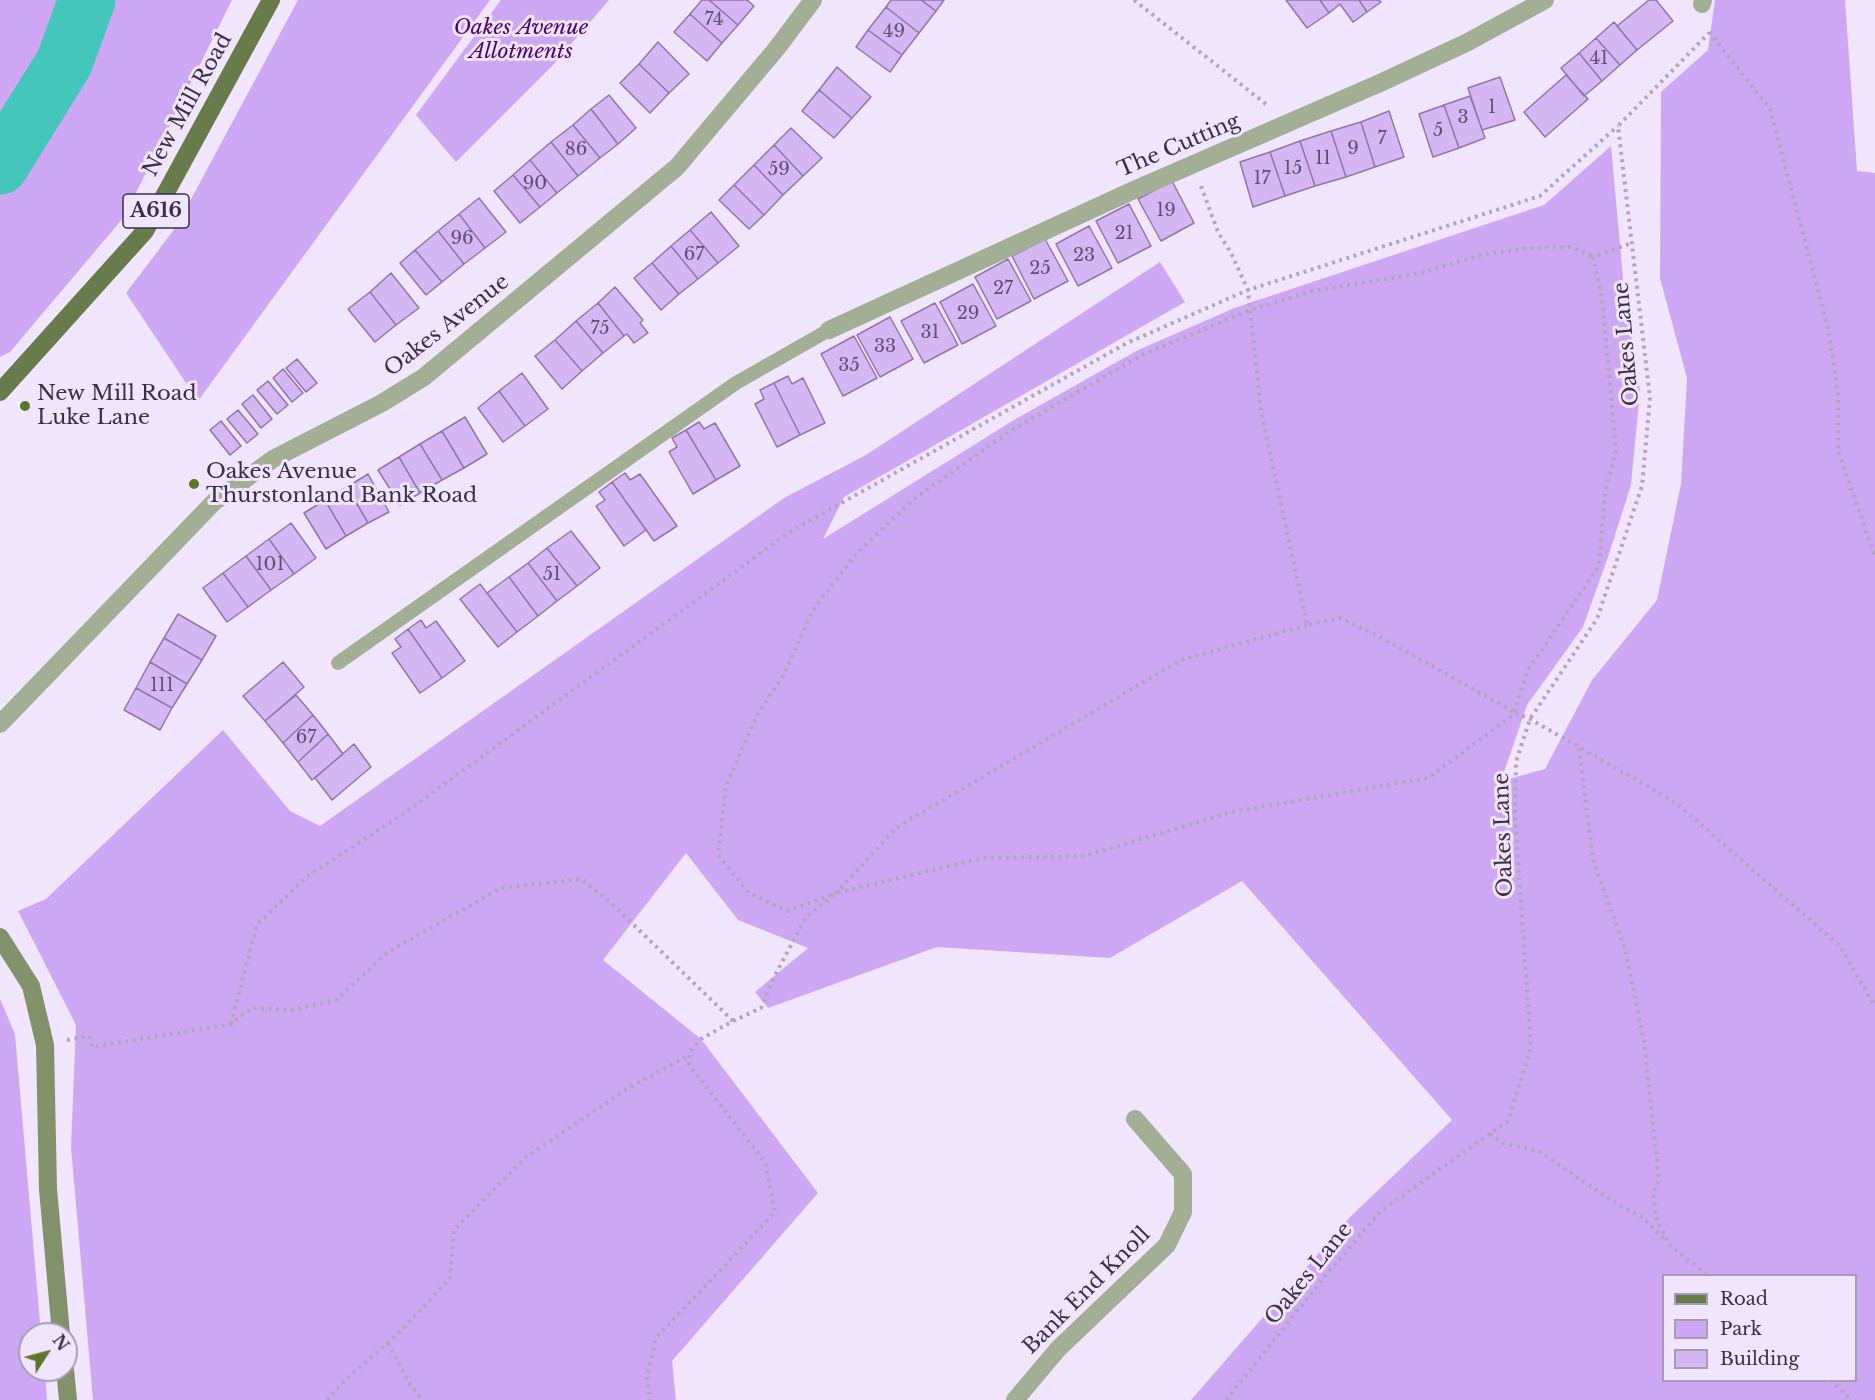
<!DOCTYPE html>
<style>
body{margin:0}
#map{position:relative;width:1875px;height:1400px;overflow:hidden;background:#f0e5fd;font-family:"Libre Baskerville",serif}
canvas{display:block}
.legend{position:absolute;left:1662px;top:1274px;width:195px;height:108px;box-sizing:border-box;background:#f0e5fd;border:2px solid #a89cb4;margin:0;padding:8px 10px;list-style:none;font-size:18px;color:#3b2f47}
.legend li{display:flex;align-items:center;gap:12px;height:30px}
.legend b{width:30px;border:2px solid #a89cb4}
.north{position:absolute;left:18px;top:1322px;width:60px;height:60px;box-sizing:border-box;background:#f0e5fd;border:2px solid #a89cb4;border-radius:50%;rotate:54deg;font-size:16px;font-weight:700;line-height:24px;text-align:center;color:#3b2f47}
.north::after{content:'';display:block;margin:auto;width:21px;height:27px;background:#5b772c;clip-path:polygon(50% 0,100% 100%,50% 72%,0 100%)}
</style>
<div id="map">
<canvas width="1875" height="1400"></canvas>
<ul class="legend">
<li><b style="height:8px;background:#687c4b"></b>Road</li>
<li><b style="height:16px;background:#cea7f4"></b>Park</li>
<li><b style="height:16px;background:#d4b6f2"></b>Building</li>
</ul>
<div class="north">N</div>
</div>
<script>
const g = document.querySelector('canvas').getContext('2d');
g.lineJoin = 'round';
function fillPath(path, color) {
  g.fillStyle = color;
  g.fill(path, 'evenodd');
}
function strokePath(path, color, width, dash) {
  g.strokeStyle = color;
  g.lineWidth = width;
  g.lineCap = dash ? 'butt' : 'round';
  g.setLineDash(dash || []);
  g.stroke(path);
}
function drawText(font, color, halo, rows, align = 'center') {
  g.font = font + ' "Libre Baskerville",serif';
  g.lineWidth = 6;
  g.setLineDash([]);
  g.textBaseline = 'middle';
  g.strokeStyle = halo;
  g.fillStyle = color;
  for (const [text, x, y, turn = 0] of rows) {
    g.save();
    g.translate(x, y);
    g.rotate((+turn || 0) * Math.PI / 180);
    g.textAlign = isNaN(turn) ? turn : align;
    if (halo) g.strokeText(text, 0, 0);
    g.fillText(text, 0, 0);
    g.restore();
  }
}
const green = new Path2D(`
 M0,0H232L124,217L10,352L0,357Z
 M298,0H490L198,401L126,293L176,227Z
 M501,0H609L552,66L456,162L416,115Z
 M1715,0H1845L1857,171L1875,173V1400H1191L1351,1216L1452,1120L1242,881L1110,958L937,947L768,1008L755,992L808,948L738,920L686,853L603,960L701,1039L818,1193L672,1361L676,1400H93L71,1147L76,1025L18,911L46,899L223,730L290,811L320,826L784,498L866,455L1160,262L1185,302L844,497L823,539L1014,420L1138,350L1237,307L1544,205L1611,146L1624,289L1640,391L1631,485L1608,557L1583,627L1527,705L1501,781L1545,769L1592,680L1657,600L1681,484L1687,378L1660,278L1661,92L1708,50ZM1664,1276H1856V1380H1664Z
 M0,999L15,1034L41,1334H30V1370H45L47,1400H0Z`);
const river = new Path2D(`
 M0,166L64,63L87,0`);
const building = new Path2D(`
 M702,0H709L738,25L722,43L690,14Z
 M709,0H747L754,6L738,25Z
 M891,0H921L936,11L919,33L886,7Z
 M921,0H944L936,11Z
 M1286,0H1320L1329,13L1307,28Z
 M1320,0H1359L1367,12L1353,22L1340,4L1329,13Z
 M1359,0H1379L1381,2L1367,12Z
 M1649,0H1656L1673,21L1637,50L1617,26Z
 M886,7L919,33L902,55L868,30Z
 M690,14L722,43L707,61L674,32Z
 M1614,22L1637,50L1620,65L1596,38Z
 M868,30L902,55L890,72L856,47Z
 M1596,38L1620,65L1602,81L1579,53Z
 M658,42L689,74L669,93L639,64Z
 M1579,53L1602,81L1584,96L1561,68Z
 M639,64L669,93L650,113L620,83Z
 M837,67L871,97L852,118L819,90Z
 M1566,75L1588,99L1545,137L1524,112Z
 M1500,77L1515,120L1482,130L1468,88Z
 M819,90L852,118L834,138L802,111Z
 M609,95L636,128L618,144L591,109Z
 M1470,96L1485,138L1459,148L1444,105Z
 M1444,105L1459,148L1433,157L1419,114Z
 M591,109L618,144L600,158L573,125Z
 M1389,111L1404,157L1375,167L1361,122Z
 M1361,122L1375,167L1346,177L1331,131Z
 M573,125L600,158L578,176L551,142Z
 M791,128L822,158L803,176L774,145Z
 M1331,131L1346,177L1315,186L1300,141Z
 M1300,141L1315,186L1285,196L1270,152Z
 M551,142L578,176L557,193L530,160Z
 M774,145L803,176L783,195L754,165Z
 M1270,152L1285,196L1253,207L1240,162Z
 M530,160L557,193L540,207L513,175Z
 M754,165L783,195L764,215L734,185Z
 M513,175L540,207L520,223L494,191Z
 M1172,181L1194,223L1161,241L1138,199Z
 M734,185L764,215L749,229L719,200Z
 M479,198L506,232L485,248L459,214Z
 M1129,204L1151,246L1118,263L1096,221Z
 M711,212L739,246L718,263L690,230Z
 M459,214L485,248L464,264L438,231Z
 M1089,226L1112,268L1078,286L1056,244Z
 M690,230L718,263L698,279L671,246Z
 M438,231L464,264L442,282L415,250Z
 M1045,239L1068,281L1034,299L1012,256Z
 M671,246L698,279L679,294L652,263Z
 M415,250L442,282L426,295L400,263Z
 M1008,259L1031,301L997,319L975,277Z
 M652,263L679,294L661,310L634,278Z
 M391,273L419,308L396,325L370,292Z
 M973,284L996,326L962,344L940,302Z
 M615,287L643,320L640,323L648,333L634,343L627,334L624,336L598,303Z
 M370,292L396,325L375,342L348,309Z
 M598,303L624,336L603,353L576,321Z
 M935,303L958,345L924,363L901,321Z
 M890,317L913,359L880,377L857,335Z
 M576,321L603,353L582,371L555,340Z
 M854,336L877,378L843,396L821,354Z
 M555,340L582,371L562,389L535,356Z
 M297,359L317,383L306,392L286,368Z
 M283,369L303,393L292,402L273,378Z
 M522,373L548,409L525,426L499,391Z
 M788,376L792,384L803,378L825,423L800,435L774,383Z
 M268,381L288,405L277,414L257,390Z
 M774,383L800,435L777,447L755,404L764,399L760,390Z
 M499,391L525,426L503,442L478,408Z
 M253,395L272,419L261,428L242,404Z
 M238,410L258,434L247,443L227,419Z
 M465,417L487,454L464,468L442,431Z
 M221,421L241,446L230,455L210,430Z
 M699,422L704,429L715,423L740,466L716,480L686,430Z
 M686,430L716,480L693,494L669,452L677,447L672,438Z
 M442,431L464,468L442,480L420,444Z
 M420,444L442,480L420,493L399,457Z
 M399,457L420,493L400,505L378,470Z
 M625,473L630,480L640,474L677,526L654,541L612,482Z
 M368,474L389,512L368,523L347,487Z
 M612,482L646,530L624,546L596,506L605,500L599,492Z
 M347,487L368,523L346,536L325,500Z
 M325,500L346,536L326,549L304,513Z
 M291,523L316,558L294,574L269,539Z
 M571,531L600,568L577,586L547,548Z
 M269,539L294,574L271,590L246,556Z
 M547,548L577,586L557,601L528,563Z
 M246,556L271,590L248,607L223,573Z
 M528,563L557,601L538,616L509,577Z
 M223,573L248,607L227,622L203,588Z
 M509,577L538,616L517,632L487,593Z
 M480,584L517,632L498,647L460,599Z
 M178,614L216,636L202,660L164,638Z
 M421,620L426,628L436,621L465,661L442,678L408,629Z
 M408,629L442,678L420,693L392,653L401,647L395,639Z
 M164,638L202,660L187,684L150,662Z
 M150,662L187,684L172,708L136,688Z
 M283,662L304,687L265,721L243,696Z
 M136,688L172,708L160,730L124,710Z
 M296,695L313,715L283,743L265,721Z
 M313,715L328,734L298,762L283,743Z
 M328,734L343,754L312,780L298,762Z
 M354,744L371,767L332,800L315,778Z`);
const path = new Path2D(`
 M1134,0L1267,105
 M1709,32L1770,109L1828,328L1838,393V451L1875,556
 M1201,186L1218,232L1231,253L1248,290L1261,411L1307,625L1340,618L1378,636L1516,713
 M1307,625L1181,660L896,828L836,893L787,911L749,893L718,855L726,786L757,715L783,676L813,610L856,554L913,500L1010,431L1142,355L1250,310L1313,291L1421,273L1481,255L1527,248L1572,247L1593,257
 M1514,712L1528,670L1599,566L1605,492L1616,450L1602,298L1593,257L1632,243
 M1579,748L1593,860L1625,949L1644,1041L1659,1180L1653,1194L1657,1221L1670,1245L1708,1276
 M733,1021L761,1008L774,977L806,917L836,893L983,858L1084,856L1231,812L1428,778L1516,713L1530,719L1675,802L1840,946L1875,1007
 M231,1024L257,924L309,875L402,815L788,533L1127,343L1248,290L1540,196L1618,126
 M67,1040L89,1036L92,1047L226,1025L231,1024L252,1008L293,1010L336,1000L388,952L501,888L581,879L608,900L733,1021L701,1039L690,1051L689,1065L765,1162L775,1212L656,1338L647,1376L650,1400
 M1490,1134L1503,1143L1540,1152L1619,1205L1643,1218L1666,1241
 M388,1343L407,1379L422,1400
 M1830,1380L1852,1400
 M327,1400L340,1385L402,1330L450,1278L454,1230L526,1157L630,1087L690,1055
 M1226,1400L1326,1275L1381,1211L1508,1121L1531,1048L1515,817L1516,762L1530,719L1597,619L1642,486L1650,398L1618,126L1709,33`);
const lane = new Path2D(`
 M338,663L736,383L829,330`);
const street = new Path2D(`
 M1702,4L1703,0
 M829,330L1134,190L1380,83L1466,43L1545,0
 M0,724L214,502L273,459L382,403L424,377L677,167L777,48L813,0
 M1015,1400L1058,1349L1167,1245L1183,1212V1174L1135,1119`);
const secondary = new Path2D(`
 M0,937L31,986L45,1045L48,1189L61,1334
 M65,1370L68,1400`);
const primary = new Path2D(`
 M0,392L145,231L271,0`);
const markers = [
 [25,406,6,"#5b772c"],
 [194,484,6,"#5b772c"]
];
const numberNames = [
 ["74",714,20],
 ["49",894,32],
 ["41",1599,59],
 ["1",1492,108],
 ["3",1463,118],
 ["5",1438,131],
 ["7",1382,139],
 ["9",1353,149],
 ["86",576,150],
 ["11",1323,159],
 ["15",1293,169],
 ["59",779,170],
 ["17",1262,179],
 ["90",535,184],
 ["19",1166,211],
 ["21",1124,234],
 ["96",462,239],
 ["67",694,255],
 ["23",1084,256],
 ["25",1040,269],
 ["27",1003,289],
 ["29",968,314],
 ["75",600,329],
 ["31",930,333],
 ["33",885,347],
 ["35",849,366],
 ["101",270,565],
 ["51",552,575],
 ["111",162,686],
 ["67",306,738]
];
const shields = [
 [156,211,66]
];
const shieldNames = [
 ["A616",156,211]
];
const parkNames = [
 ["Oakes Avenue",521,28],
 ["Allotments",521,52]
];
const streetNames = [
 ["New Mill Road",188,105,-61],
 ["The Cutting",1179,146,-23],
 ["Oakes Avenue",447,326,-38],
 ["Oakes Lane",1627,344,-95],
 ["Oakes Lane",1504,835,-92],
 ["Oakes Lane",1309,1274,-51],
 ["Bank End Knoll",1087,1291,-45]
];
const poiNames = [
 ["New Mill Road",37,394],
 ["Luke Lane",37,418],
 ["Oakes Avenue",206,472],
 ["Thurstonland Bank Road",206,496]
];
fillPath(green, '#cea7f4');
strokePath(river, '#45c6bb', 57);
fillPath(building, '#d4b6f2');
strokePath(building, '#9175ad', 1.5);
strokePath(path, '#b1a6be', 4, [3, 4.5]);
strokePath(lane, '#a3af94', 14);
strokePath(street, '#a3af94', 18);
strokePath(secondary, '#81926a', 18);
strokePath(primary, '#687c4b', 18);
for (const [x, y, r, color] of markers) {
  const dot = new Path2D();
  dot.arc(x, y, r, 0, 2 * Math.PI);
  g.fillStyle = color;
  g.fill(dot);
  strokePath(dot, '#f0e5fd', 2);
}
drawText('18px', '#615172', null, numberNames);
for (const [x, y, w] of shields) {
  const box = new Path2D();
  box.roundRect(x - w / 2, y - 17, w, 34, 4.5);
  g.fillStyle = '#f0e5fd';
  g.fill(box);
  strokePath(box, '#3b2f47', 1.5);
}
drawText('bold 20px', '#3b2f47', null, shieldNames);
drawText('italic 21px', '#4e0178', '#f0e5fd', parkNames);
drawText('21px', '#3b2f47', '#f0e5fd', streetNames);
drawText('21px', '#3b2f47', '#f0e5fd', poiNames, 'left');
</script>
